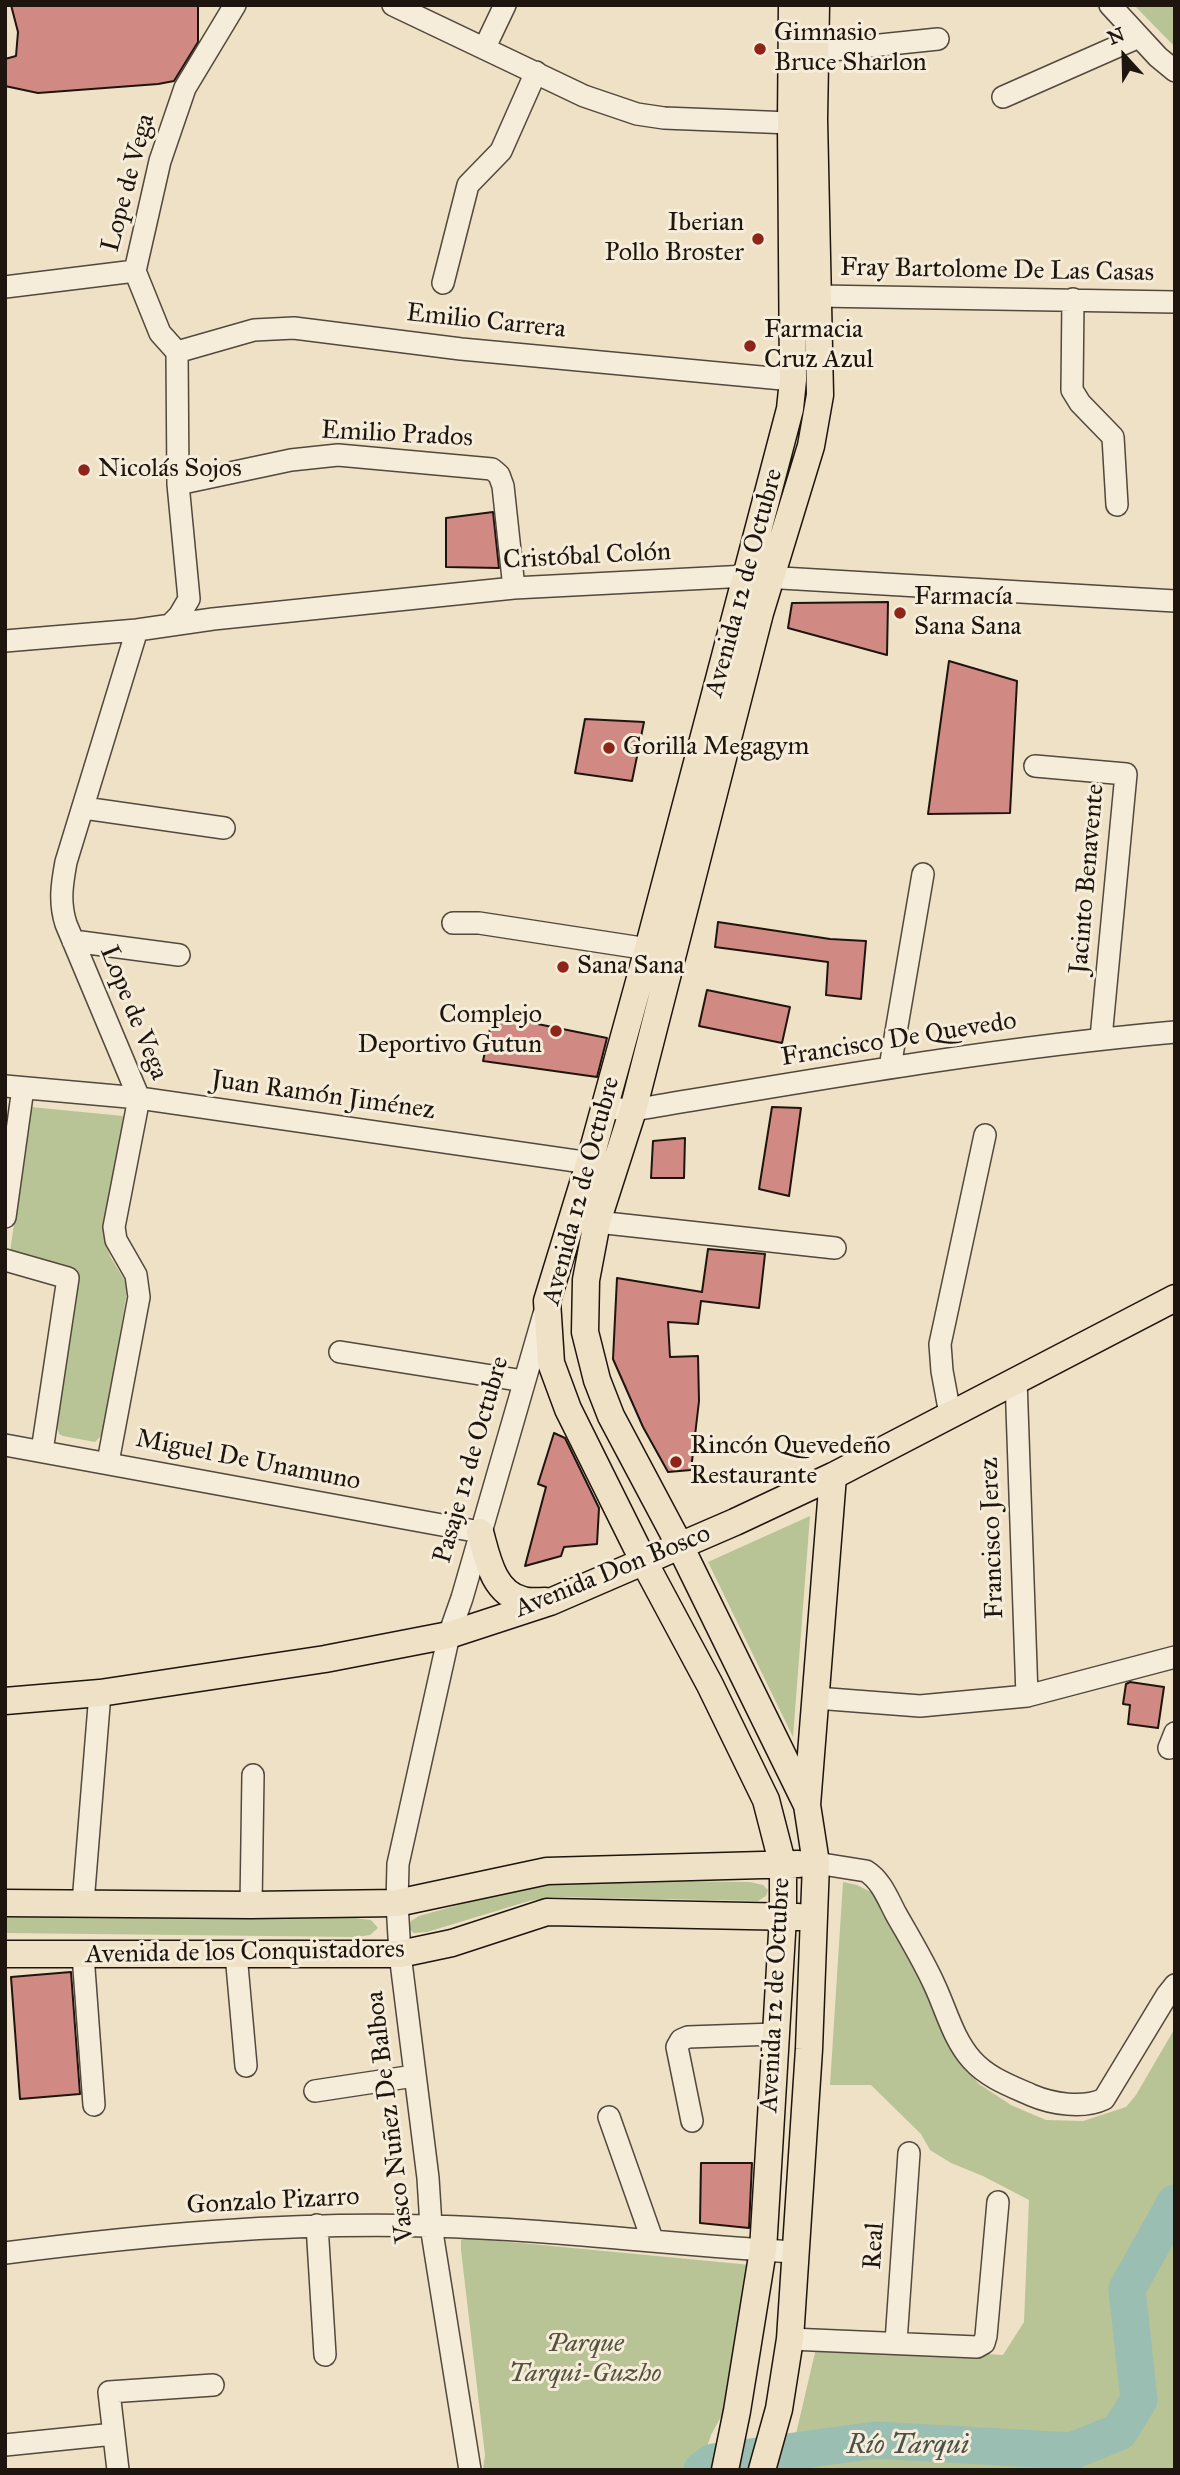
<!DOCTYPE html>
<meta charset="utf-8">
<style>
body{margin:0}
#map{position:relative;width:1180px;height:2475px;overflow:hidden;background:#efe1c6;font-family:"IM FELL Great Primer",serif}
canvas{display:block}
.frame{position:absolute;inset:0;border:7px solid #1e150e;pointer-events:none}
.north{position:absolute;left:1089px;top:21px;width:70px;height:70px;-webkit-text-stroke:5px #f5ecda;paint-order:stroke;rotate:338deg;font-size:19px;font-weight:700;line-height:28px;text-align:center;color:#1e150e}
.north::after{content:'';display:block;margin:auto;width:24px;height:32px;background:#1e150e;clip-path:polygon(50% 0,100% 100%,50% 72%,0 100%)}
</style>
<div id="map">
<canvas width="1180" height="2475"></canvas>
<div class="frame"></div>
<div class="north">N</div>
</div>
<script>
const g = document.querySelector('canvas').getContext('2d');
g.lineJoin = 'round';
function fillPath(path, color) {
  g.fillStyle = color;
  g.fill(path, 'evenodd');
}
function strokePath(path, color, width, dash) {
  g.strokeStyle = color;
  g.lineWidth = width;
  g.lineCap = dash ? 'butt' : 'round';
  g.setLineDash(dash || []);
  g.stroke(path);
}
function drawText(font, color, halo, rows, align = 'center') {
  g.font = font + ' "IM FELL Great Primer",serif';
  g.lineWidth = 6;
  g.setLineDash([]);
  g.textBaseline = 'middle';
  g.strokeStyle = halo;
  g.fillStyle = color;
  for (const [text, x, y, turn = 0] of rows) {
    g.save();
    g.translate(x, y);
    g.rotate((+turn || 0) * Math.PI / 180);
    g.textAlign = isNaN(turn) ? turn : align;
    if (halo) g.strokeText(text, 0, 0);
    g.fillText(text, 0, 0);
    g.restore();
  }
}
const green = new Path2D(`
 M1134,5H1175V47Z
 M31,1107L123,1116L105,1242L110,1256L128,1286L103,1434L95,1442L63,1436L59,1434L57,1427L77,1281L10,1252Z
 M810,1516L793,1737L708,1562Z
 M578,1880L750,1882L763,1885L768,1890L766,1896L758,1901L553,1897L529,1901L427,1932L414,1933L408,1928L411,1921L419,1916L526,1886Z
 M843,1882L857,1885L871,1892L904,1938L956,2058L979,2084L1011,2105L1027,2112L1046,2120L1083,2121L1126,2107L1136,2095L1175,2028V2470H792V2451L817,2344L1003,2355L1024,2322L1029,2200L983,2176L951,2163L930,2150L921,2134L871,2085H830Z
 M5,1917L355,1918L371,1920L378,1928L370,1935L356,1937L5,1933Z
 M468,2238L751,2265L723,2413L711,2435L699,2470H483L485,2455L461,2250V2240Z`);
const river = new Path2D(`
 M702,2470L713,2462L876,2440L1072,2451L1119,2432L1139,2400L1127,2289L1175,2203`);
const building = new Path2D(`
 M11,5H198V42L174,81L158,84L38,93L5,86V59L16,56L18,32Z
 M493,512L499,568L446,567V518Z
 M888,602L887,655L788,628L792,603Z
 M949,661L1017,681L1010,813L928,814Z
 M585,719L644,722L632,781L575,773Z
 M718,922L830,939L866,941L861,999L826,995L828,962L715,947Z
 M707,990L790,1007L782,1043L699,1026Z
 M493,1015L607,1038L597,1077L483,1061Z
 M772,1107L801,1108L789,1196L759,1189Z
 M685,1138L684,1178H651L653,1141Z
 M708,1249L765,1254L759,1308L701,1301L698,1324L668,1322L670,1357L698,1356L699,1401L691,1470L668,1472L643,1427L613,1359L617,1278L702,1292Z
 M554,1433L565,1438L599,1508L597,1544L564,1547L561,1556L525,1566L546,1487L538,1484Z
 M1130,1682L1164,1687L1158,1728L1128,1724L1130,1705L1123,1704L1126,1684Z
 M71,1972L80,2094L20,2099L11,1977Z
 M701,2163H752L749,2228L700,2223Z`);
const minor = new Path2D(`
 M393,5L584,96L637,114L664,118L791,123
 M1110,5L1158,57L1175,71
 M485,47L505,5
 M813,52L938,39
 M1003,97L1139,37
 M443,283L468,185L501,151L536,72
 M5,287L135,271
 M818,296L1175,302
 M1073,299L1072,390L1080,403L1113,437L1117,505
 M177,352L254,330L294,328L461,349L793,380
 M178,484L291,460L338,455L492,469L499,475L503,486L514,588
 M170,625L179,616L189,599L178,484L177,352L160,333L135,271L160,161L185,88L235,5
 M5,641L137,630L213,619L514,588L747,576L1175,601
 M1035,766L1126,774L1101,1038
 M84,808L224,828
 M453,923H479L648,949
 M73,941L179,955
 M890,1067L923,874
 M5,1086L139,1098L590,1163
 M619,1109L633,1110C813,1080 993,1048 1175,1032
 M5,1217L23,1088
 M597,1222L835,1248
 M5,1260L68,1278L42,1451
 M340,1352L524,1381
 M1016,1379L1027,1696
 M950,1414L942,1371L940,1344L985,1135
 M5,1445L480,1532
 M108,1462L139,1297L136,1275L116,1240L114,1227L139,1098L66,924C59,902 62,884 66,862L137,630
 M816,1698L920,1706L1027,1696L1175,1657
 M1169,1748L1175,1733
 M816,1863L866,1871C881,1880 888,1899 896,1914C909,1937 923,1960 934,1984C946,2009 953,2039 972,2060C988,2078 1011,2086 1031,2095C1052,2104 1083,2109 1104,2099L1167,1995L1175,1985
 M83,1903L100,1693
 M251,1905L253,1775
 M236,1954L246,2066
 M83,1955L94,2105
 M315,2091L414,2076
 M609,2117L652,2239
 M692,2121L677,2047L681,2040L688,2037L775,2034
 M317,2225L325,2355
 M5,2253C146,2235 287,2222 429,2226C552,2229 673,2245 795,2252
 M790,2339L977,2347L984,2343L986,2336L998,2202
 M896,2342L909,2153
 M5,2445L114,2434
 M118,2470L109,2392L213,2385
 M470,2470L431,2226L428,2178L400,1954L397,1903L398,1864L449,1635L462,1598L544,1314`);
const major = new Path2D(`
 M480,1532C487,1557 493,1593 523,1600C529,1602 538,1601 545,1601
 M5,1701L100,1693L325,1659L449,1635L550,1602L735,1522L833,1476L1175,1298
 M807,1805L833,1476
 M5,1903L251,1905L397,1903L547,1871L798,1864
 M5,1954H400L452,1943L547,1912L798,1917
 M725,2470L737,2411L763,2250L783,1917V1866L766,1800L710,1685L643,1560L568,1409L551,1363L547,1301L589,1164L648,949L790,409L793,380L791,123L792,5
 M762,2470L779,2409L790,2339L809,2049L816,1863L807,1805L679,1544L611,1416L597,1380L585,1332L586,1280L597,1222L633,1110L760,613L811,446L820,395L814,119L816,5`);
const markers = [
 [760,49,7,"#8f2418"],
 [758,239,7,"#8f2418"],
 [750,346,7,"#8f2418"],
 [84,470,7,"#8f2418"],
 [900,613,7,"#8f2418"],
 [609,748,7,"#8f2418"],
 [563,967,7,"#8f2418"],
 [556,1031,7,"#8f2418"],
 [676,1462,7,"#8f2418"]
];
const poiNames = [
 ["Gimnasio",774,34],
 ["Bruce Sharlon",774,64],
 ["Iberian",744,224,"right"],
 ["Pollo Broster",744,254,"right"],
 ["Farmacia",764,331],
 ["Cruz Azul",764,361],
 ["Nicolás Sojos",98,470],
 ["Farmacía",914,598],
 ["Sana Sana",914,628],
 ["Gorilla Megagym",623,748],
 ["Sana Sana",577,967],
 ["Complejo",542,1016,"right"],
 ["Deportivo Gutun",542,1046,"right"],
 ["Rincón Quevedeño",690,1447],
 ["Restaurante",690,1477]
];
const streetNames = [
 ["Lope de Vega",129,183,-75],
 ["Fray Bartolome De Las Casas",997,271,1],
 ["Emilio Carrera",486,322,6],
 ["Emilio Prados",397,435,3],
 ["Cristóbal Colón",587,557,-3],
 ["Avenida 12 de Octubre",745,583,-75],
 ["Jacinto Benavente",1088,879,-85],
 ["Lope de Vega",133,1013,68],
 ["Francisco De Quevedo",899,1040,-9],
 ["Juan Ramón Jiménez",323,1096,8],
 ["Avenida 12 de Octubre",582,1191,-75],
 ["Pasaje 12 de Octubre",472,1460,-74],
 ["Miguel De Unamuno",248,1461,11],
 ["Francisco Jerez",993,1538,-92],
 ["Avenida Don Bosco",613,1572,-22],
 ["Avenida de los Conquistadores",245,1953,-1],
 ["Avenida 12 de Octubre",776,1995,-87],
 ["Vasco Nuñez De Balboa",391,2117,-97],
 ["Gonzalo Pizarro",273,2202,-3],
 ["Real",875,2246,-86]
];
const parkNames = [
 ["Parque",585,2345],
 ["Tarqui-Guzho",585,2375]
];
const waterNames = [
 ["Río Tarqui",908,2446]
];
fillPath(green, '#b8c396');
strokePath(river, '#9abeb1', 37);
fillPath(building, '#d18a83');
strokePath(building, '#1e150e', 2);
strokePath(minor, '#52483c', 24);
strokePath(major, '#1e150e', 29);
strokePath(minor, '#f5ecda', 21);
strokePath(major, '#efe1c6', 26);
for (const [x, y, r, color] of markers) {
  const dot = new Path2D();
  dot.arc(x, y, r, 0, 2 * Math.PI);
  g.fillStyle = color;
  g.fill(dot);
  strokePath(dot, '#f5ecda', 2.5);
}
drawText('26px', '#1e150e', '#f5ecda', poiNames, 'left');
drawText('26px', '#1e150e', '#f5ecda', streetNames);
drawText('italic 26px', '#54523e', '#f5ecda', parkNames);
drawText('italic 28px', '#495047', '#f5ecda', waterNames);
</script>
